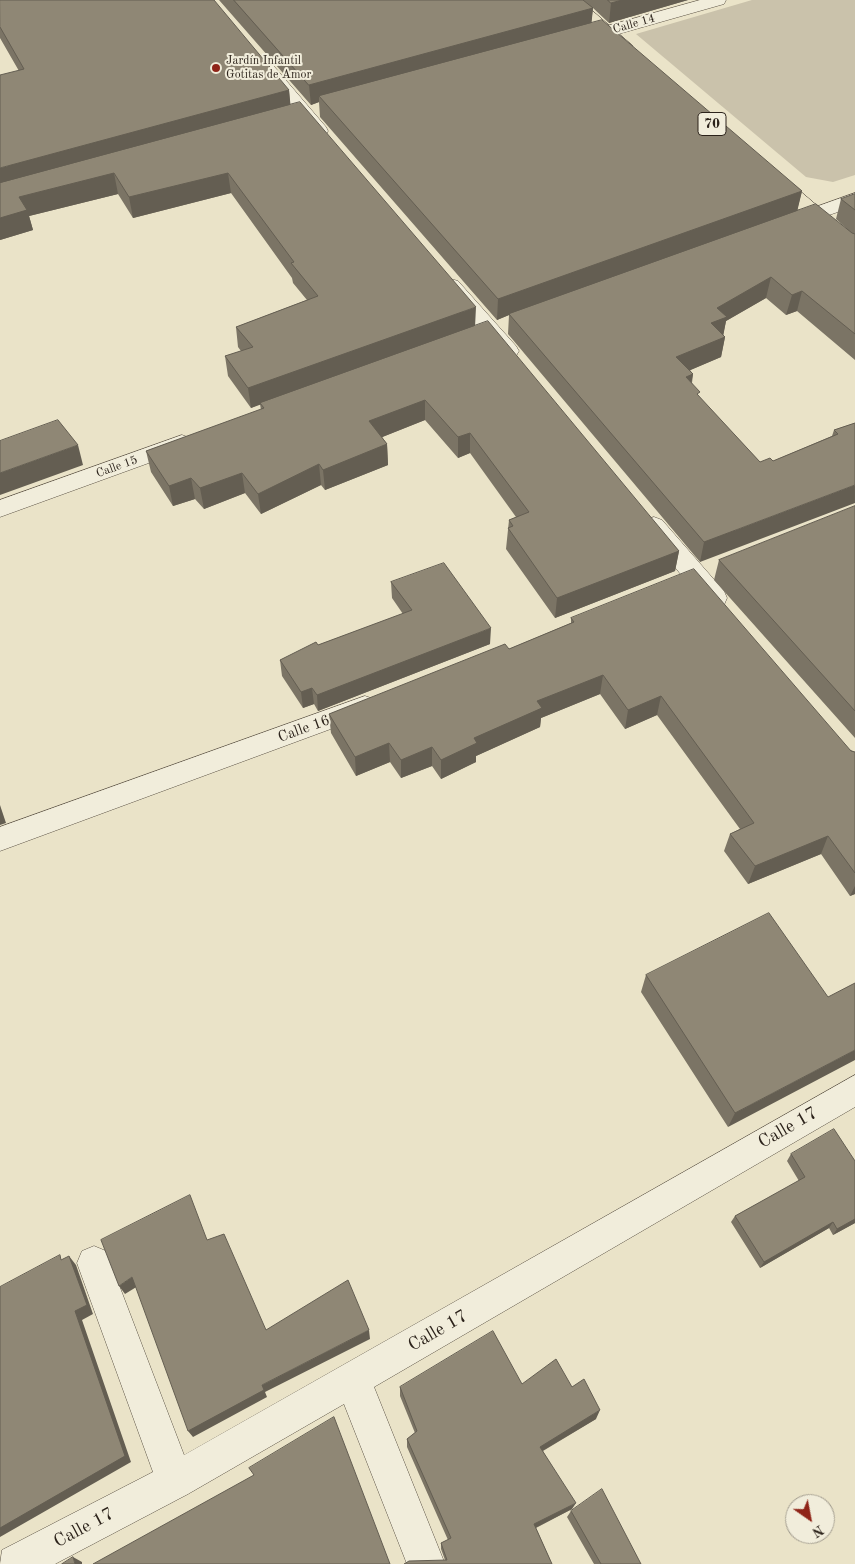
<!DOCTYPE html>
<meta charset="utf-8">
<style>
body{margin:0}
#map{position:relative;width:855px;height:1564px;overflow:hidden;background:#eae3c8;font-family:"Old Standard TT",serif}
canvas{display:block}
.north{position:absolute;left:785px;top:1494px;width:50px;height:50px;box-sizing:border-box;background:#f1eddb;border:1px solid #a29c8e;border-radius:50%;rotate:147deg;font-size:14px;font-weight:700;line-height:20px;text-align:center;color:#2c231b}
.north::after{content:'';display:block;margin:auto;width:18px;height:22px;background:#8f2418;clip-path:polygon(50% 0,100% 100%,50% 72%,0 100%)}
</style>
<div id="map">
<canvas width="855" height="1564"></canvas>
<div class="north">N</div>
</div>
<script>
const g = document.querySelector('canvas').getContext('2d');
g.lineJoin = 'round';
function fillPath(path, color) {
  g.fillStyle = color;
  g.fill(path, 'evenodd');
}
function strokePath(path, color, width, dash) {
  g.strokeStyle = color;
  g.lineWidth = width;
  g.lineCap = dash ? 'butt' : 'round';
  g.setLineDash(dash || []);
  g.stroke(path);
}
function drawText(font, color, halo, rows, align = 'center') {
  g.font = font + ' "Old Standard TT",serif';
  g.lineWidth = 4;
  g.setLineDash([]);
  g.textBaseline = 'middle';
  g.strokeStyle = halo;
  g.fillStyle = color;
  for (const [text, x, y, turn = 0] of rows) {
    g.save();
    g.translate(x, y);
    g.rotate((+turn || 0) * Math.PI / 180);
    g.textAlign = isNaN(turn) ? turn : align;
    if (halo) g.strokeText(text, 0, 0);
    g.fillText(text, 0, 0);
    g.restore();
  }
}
const green = new Path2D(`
 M752,0H855V175L833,182L806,177L636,34Z`);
const minor = new Path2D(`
 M700,0H726L724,4L583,44H571L568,40L571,36Z
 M266,63L272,64L326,127L328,131L326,135H312L260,72L257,68L260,64Z
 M855,193V206L789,229L782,227L779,223L782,219Z
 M451,279L458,281L516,346L519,351L516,356L508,358L500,356L444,289L441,285L444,281Z
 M182,435L190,438L193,443L190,448L0,517V500Z
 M654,517L662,520L724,591L727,598L724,605L715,607L706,605L646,532L642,526L646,520Z
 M365,696L374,699L378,706L374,713L0,851V827Z
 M855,1075V1107L374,1387L445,1564H407L344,1404L188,1494L55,1564H0L2,1550L153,1472L77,1263L82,1251L94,1246L106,1251L184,1455Z`);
const major = new Path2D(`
 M562,0H580L633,46L630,50H618Z
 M772,171L779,173L855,238V254L848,252L765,181L762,177L765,173Z`);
const wall = new Path2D(`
 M0,0L289,90L290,105L475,326L679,551L675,571L555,618L506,549L509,520L516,517L470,453L458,458L425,420L382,437L387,444L388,465L325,490L321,485L261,514L245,493L204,509L195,499L173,506L151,472L146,451L261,410L260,404L251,408L228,376L225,356L241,351L238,347L236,327L307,300L293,283L292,278L231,193L133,218L118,194L29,216L33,230L0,240L19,71L0,38Z
 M219,0H688L609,23L593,8L591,23L802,191L797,210L847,229L836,219L841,199L855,194V360L797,311L786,315L766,298L726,321L723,335L725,337L721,357L690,370L693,374L692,383L699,397L760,462L773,461L832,436L834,430L855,423L700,562L508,334L509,315L497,320L320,117L319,102L311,105Z
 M855,506V738L714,580L719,560Z
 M391,582L490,644L318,711L314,704L303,708L282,676L280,660L318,645L403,614L392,598Z
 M571,618L855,752V894L850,896L821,854L748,884L724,851L730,834L740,829L657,715L625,729L600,694L541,718L540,727L476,756V762L441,779L432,766L401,778L390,762L356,776L331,733L329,714L509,649L571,623Z
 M646,975L828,997L728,1127L641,992Z
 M791,1154L855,1161V1223L833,1235L829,1228L760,1268L731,1222L735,1216L799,1181L787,1161Z
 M522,1384L572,1387L596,1419L543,1451L572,1509L536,1528L552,1564L445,1560L441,1549V1543L448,1540L407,1447V1439L415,1433L400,1396V1387Z
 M571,1511L641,1564H594L567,1517Z`);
const shadedWall = new Path2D(`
 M622,0H688L609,23L611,3Z
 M593,8L591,28L319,96V102L311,105L309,85Z
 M289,90L291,110L0,190V168Z
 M114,173L118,194L29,216L33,230L0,240V218L19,197Z
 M228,173L231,193L133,218L129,197Z
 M802,191L797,212L509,314V315L497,320L498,299Z
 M771,277L766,298L726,321L723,337L711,323L717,308Z
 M802,291L797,311L786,315L792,295Z
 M476,307L475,327L251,408L248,388Z
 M725,337L721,357L672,378L676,357Z
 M693,374L689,394L686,377Z
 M425,400V420L370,442L369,421Z
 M470,433V453L458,458V437Z
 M387,444L388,465L325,490L323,470Z
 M78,445L83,465L0,495V473Z
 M319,464L321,485L261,514L258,494Z
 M242,473L245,493L204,509L200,488Z
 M191,478L195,499L173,506L169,486Z
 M855,485V503L700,562L704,542Z
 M679,551L675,571L555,618L557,598Z
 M491,628L490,644L318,711L317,695Z
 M603,675L600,694L541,718L540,727L476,756V762L441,779V760L474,738L537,701Z
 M312,688L314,704L303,708L301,692Z
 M661,696L657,715L625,729L628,710Z
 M389,743L390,762L356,776L355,757Z
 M432,747V766L401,778V760Z
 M0,805L6,823L0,825Z
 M828,836L821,854L748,884L755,866Z
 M855,886V894L850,896Z
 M855,1050V1060L728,1127L735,1113Z
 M855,1219V1223L833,1235L837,1229Z
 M833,1222L829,1228L760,1268L764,1262Z
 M69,1256L76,1265L93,1314L82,1320L131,1462L0,1537V1528L75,1311Z
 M132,1277L138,1286L125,1294L119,1286Z
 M369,1330L370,1339L265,1392L267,1397L193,1437L188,1431L262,1385Z
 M600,1410L596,1419L537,1454L540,1447Z
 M576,1503L572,1509L531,1530L534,1524Z
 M73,1557L82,1562V1564H75Z`);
const building = new Path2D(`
 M0,0H214L289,90L0,168V75L24,69L0,27Z
 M234,0H583L593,8L309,85Z
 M608,0H622L611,3Z
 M602,20L802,191L498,299L319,96Z
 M300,102L476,307L248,388L225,356L253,347L236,327L318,296L291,263L294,262L228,173L129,197L114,173L19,197L27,210L0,218V183Z
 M855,194V210L841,199Z
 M816,204L852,233L855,234V334L802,291L792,295L771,277L717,308L727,317L711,323L725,337L676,357L693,374L686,377L700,392L697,394L760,462L770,458L773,461L838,434L834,430L855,423V485L704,542L509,314Z
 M488,321L679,551L557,598L508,528L513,526L509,520L529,512L470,433L458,437L425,400L369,421L387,444L323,470L319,464L258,494L242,473L200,488L191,478L169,486L146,451L264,408L260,403Z
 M58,420L78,445L0,473V441Z
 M855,506V711L719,560Z
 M444,563L491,628L317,695L312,688L301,692L280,660L316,642L318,645L412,610L391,582Z
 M694,569L851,751L855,752V873L828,836L755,866L730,834L754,823L661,696L628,710L603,675L537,701L542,708L474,738L477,743L441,760L432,747L401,760L389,743L355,757L329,714L505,644L509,649L574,622L571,618Z
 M769,913L828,997L855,983V1050L735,1113L646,975Z
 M834,1129L855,1161V1219L837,1229L833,1222L764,1262L735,1216L805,1177L791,1154Z
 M190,1195L207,1240L224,1234L266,1330L348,1280L369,1330L262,1385L264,1390L188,1431L132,1277L119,1286L101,1240Z
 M60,1255L61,1260L69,1256L87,1305L75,1311L125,1456L0,1528V1287Z
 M493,1331L522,1384L556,1359L572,1387L584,1379L600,1410L540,1447L576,1503L534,1524L552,1564H404L409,1561L447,1560L441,1543L451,1538L407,1439L417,1431L400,1387Z
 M334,1417L390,1564H93L254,1475L249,1468Z
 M602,1489L641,1564H601L571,1511Z
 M73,1557L75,1564H62Z`);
const markers = [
 [216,68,5,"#8f2418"]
];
const farStreetnames = [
 ["Calle 14",634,24,-16],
 ["Calle 15",117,467,-20]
];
const farPoinames = [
 ["Jardín Infantil",226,61],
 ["Gotitas de Amor",226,75]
];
const shields = [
 [712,124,28]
];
const shieldNames = [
 ["70",712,124]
];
const streetNames = [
 ["Calle 16",304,729,-20]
];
const nearStreetnames = [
 ["Calle 17",788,1128,-30],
 ["Calle 17",438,1331,-30],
 ["Calle 17",84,1528,-28]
];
fillPath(green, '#cac2ab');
strokePath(minor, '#5c5346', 1);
strokePath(major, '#2c231b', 1);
fillPath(minor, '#f1eddb');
fillPath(major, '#eae3c8');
fillPath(wall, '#7b7465');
fillPath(shadedWall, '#645e52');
fillPath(building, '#8f8775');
strokePath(building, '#645e52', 1);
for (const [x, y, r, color] of markers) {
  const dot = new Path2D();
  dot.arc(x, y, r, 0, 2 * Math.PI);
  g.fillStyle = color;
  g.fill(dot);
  strokePath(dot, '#f1eddb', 2);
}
drawText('12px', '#2c231b', '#f1eddb', farStreetnames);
drawText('12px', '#2c231b', '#f1eddb', farPoinames, 'left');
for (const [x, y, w] of shields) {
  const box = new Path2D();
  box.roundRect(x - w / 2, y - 11.5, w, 23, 4);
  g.fillStyle = '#f1eddb';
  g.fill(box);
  strokePath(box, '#2c231b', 1);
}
drawText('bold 14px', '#2c231b', null, shieldNames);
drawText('15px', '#2c231b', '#f1eddb', streetNames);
drawText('18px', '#2c231b', '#f1eddb', nearStreetnames);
</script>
